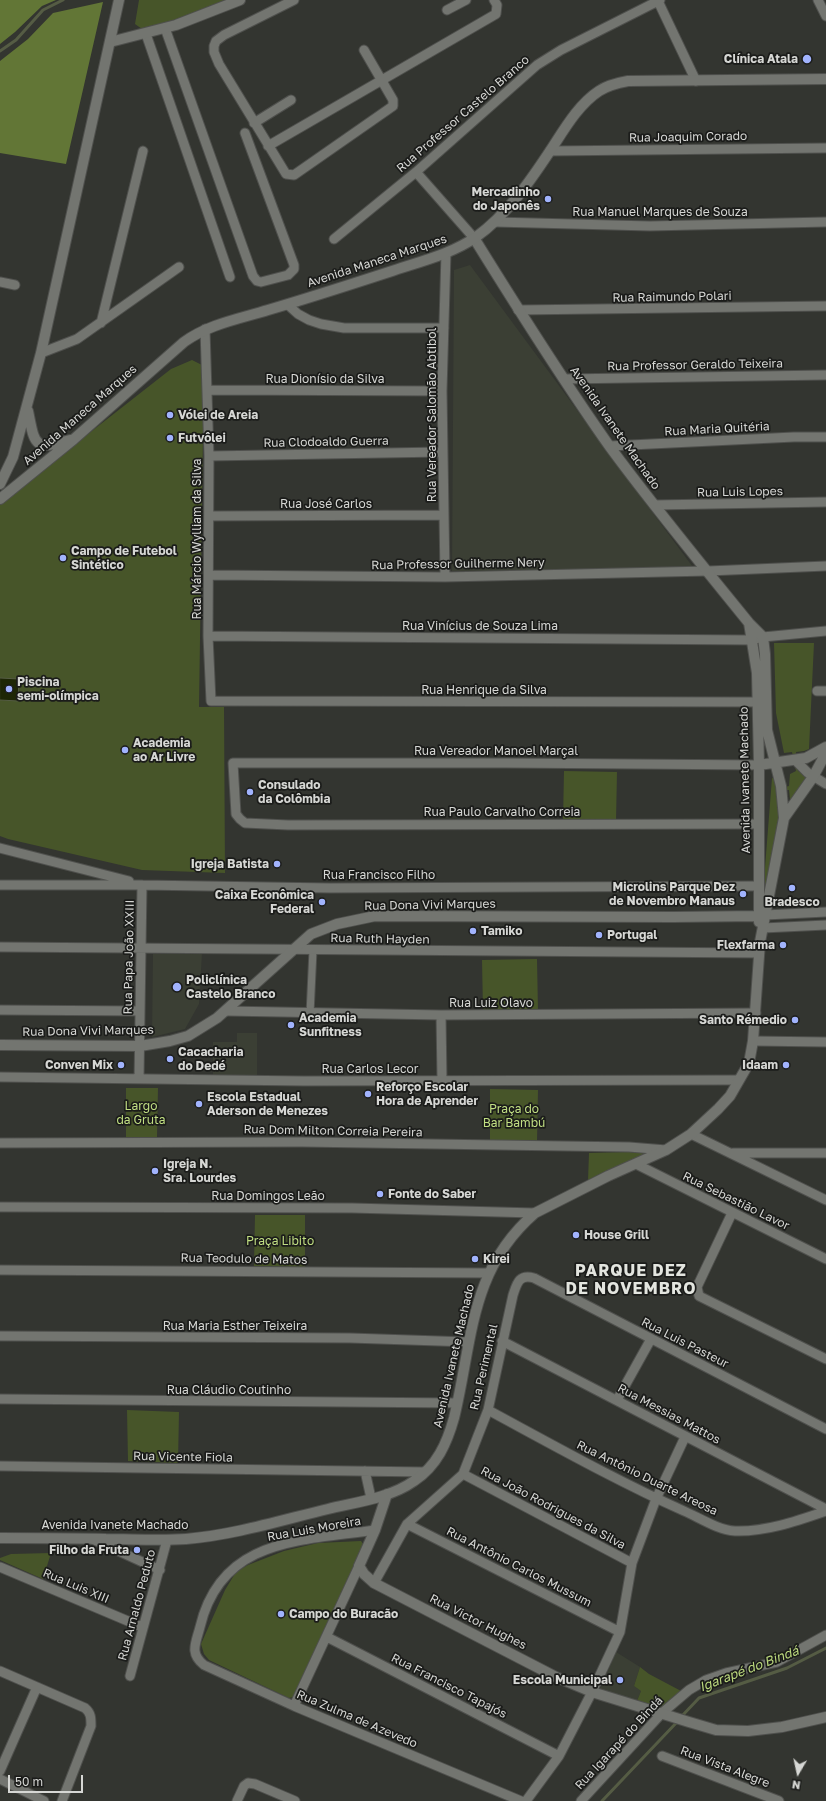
<!DOCTYPE html>
<meta charset="utf-8">
<style>
body{margin:0}
#map{position:relative;width:826px;height:1801px;overflow:hidden;background:#333530;font-family:"Golos Text",sans-serif}
canvas{display:block}
.north{position:absolute;left:778px;top:1753px;width:40px;height:40px;-webkit-text-stroke:3px #1b1c1a;paint-order:stroke;rotate:189deg;font-size:11px;font-weight:700;line-height:16px;text-align:center;color:#d6d7d4}
.north::after{content:'';display:block;margin:auto;width:14px;height:18px;background:#d6d7d4;clip-path:polygon(50% 0,100% 100%,50% 72%,0 100%)}
.scale{position:absolute;left:8px;top:1775px;width:75px;height:18px;box-sizing:border-box;border:2px solid #d6d7d4;border-top:0;padding-left:5px;font-size:12px;line-height:14px;white-space:nowrap;color:#d6d7d4;-webkit-text-stroke:3px #1b1c1a;paint-order:stroke}
</style>
<div id="map">
<canvas width="826" height="1801"></canvas>
<div class="north">N</div>
<div class="scale">50 m</div>
</div>
<script>
const g = document.querySelector('canvas').getContext('2d');
g.lineJoin = 'round';
function fillPath(path, color) {
  g.fillStyle = color;
  g.fill(path, 'evenodd');
}
function strokePath(path, color, width, dash) {
  g.strokeStyle = color;
  g.lineWidth = width;
  g.lineCap = dash ? 'butt' : 'round';
  g.setLineDash(dash || []);
  g.stroke(path);
}
function drawText(font, color, halo, rows, align = 'center') {
  g.font = font + ' "Golos Text",sans-serif';
  g.lineWidth = 3.5;
  g.setLineDash([]);
  g.textBaseline = 'middle';
  g.strokeStyle = halo;
  g.fillStyle = color;
  for (const [text, x, y, turn = 0] of rows) {
    g.save();
    g.translate(x, y);
    g.rotate((+turn || 0) * Math.PI / 180);
    g.textAlign = isNaN(turn) ? turn : align;
    if (halo) g.strokeText(text, 0, 0);
    g.fillText(text, 0, 0);
    g.restore();
  }
}
const built = new Path2D(`
 M470,265L695,570L452,571L454,270Z
 M202,953L199,1004L185,1029L152,1037L153,954Z
 M237,1033H257V1075H213V1042H237Z
 M616,1652L640,1667L634,1686L641,1691L637,1701L600,1689Z`);
const green = new Path2D(`
 M139,0H229L149,30L142,29L135,24Z
 M192,360L204,366L199,707H224L225,873L142,870L8,839L0,836V503L171,369Z
 M774,643H814L809,749L804,751L796,752L798,771L806,774L808,778L791,809L789,790H781L779,846L768,893H763L772,778L778,779L781,788L789,786L790,774L796,771L792,752L784,753L776,713Z
 M564,771L617,772L616,821H563Z
 M537,959L538,1011H483L482,960Z
 M126,1088H158L157,1137H126Z
 M490,1089L538,1090L537,1143L490,1142Z
 M629,1152L653,1154L588,1181L589,1153Z
 M255,1215H305V1267L254,1266Z
 M127,1410L179,1412L178,1463L128,1461Z
 M361,1541L365,1547L294,1697L289,1698L209,1660L204,1654L201,1644L225,1590L236,1572L248,1565L284,1551L318,1543Z
 M51,1553L43,1579L0,1560V1558L11,1554Z
 M640,1667L649,1674L683,1692C663,1709 662,1710 637,1701L641,1691L634,1686Z`);
const forest = new Path2D(`
 M0,0H56L42,6L15,32L0,44Z
 M103,2L66,164L0,153V61L28,39L53,13Z`);
const water = new Path2D(`
 M0,678L19,679L18,701L0,700Z`);
const stream = new Path2D(`
 M0,51L16,40L43,10L63,0
 M681,1717L699,1698L787,1668L826,1648
 M602,1801L678,1721`);
const pedestrian = new Path2D(`
 M310,1014L313,950`);
const minor = new Path2D(`
 M294,0L224,35L216,41L214,46V52L219,64L286,174L294,175L393,106V100L364,50
 M818,0L826,16
 M658,1L696,81
 M447,10L466,0
 M165,28L253,276L257,281L261,282L288,275L294,269V265L245,133
 M146,34L230,277
 M254,123L291,100
 M268,146L496,14L497,5L494,0
 M550,151L826,148
 M416,172L474,238
 M495,222L650,226L826,222
 M334,239L416,172L537,65L561,50L660,0
 M0,282L15,285
 M288,305L298,314L309,320L321,324L344,328H444
 M518,310L826,306
 M101,323L143,151
 M205,329L209,456L208,636L211,701L757,702
 M41,353L77,339L179,267
 M564,379L826,375
 M208,390L442,391
 M610,446L794,437H826
 M209,456L442,452
 M654,505L826,502
 M209,516L444,515
 M209,575L445,577L708,571L826,566
 M445,577L442,391L446,253
 M208,636L752,640L763,637L826,631
 M817,691H826
 M795,760L808,773L826,784
 M758,824L288,825L245,823L240,819L236,814L233,763H506L759,765
 M0,848L129,881
 M0,885H142L330,888L759,886
 M765,915L826,912
 M763,928L826,925
 M0,947L759,953
 M0,1010L140,1011
 M226,1011L441,1015L756,1013
 M441,1015L442,1081
 M753,1041L826,1042
 M0,1077L304,1081L739,1080
 M139,1079L142,885
 M691,1134L826,1200
 M0,1143L302,1142L629,1147L666,1150
 M733,1153H826
 M636,1164L826,1259
 M0,1207L352,1208L535,1213
 M732,1213L697,1287L699,1296L826,1359
 M0,1270L488,1273
 M0,1336L350,1338L469,1342
 M502,1341L826,1509
 M0,1399L457,1403
 M617,1400L651,1339
 M488,1410C553,1445 617,1481 684,1511C700,1518 718,1530 735,1531C766,1532 797,1521 826,1511
 M0,1466L425,1472
 M365,1471L371,1498
 M463,1474L632,1563
 M407,1524L620,1632
 M375,1530C300,1541 221,1538 200,1627C196,1643 189,1653 204,1665L294,1706L521,1801
 M92,1539L160,1570
 M0,1567L142,1627
 M374,1583L407,1524L463,1474L488,1410L513,1295C517,1283 519,1274 534,1278L826,1429
 M327,1637L559,1756
 M0,1671L85,1708C91,1713 91,1718 91,1726L62,1801
 M130,1676L167,1540
 M294,1706L359,1566
 M662,1756L779,1801
 M0,1771L37,1687
 M0,1779L44,1801
 M237,1801L244,1786L248,1783L255,1784L295,1801
 M526,1801L559,1756L592,1692L620,1632L632,1563L656,1499L685,1437
 M581,1801L662,1713L689,1690L706,1680L726,1673L777,1662L826,1635`);
const tertiary = new Path2D(`
 M110,42L176,25L240,0
 M749,623L757,673L759,765V922
 M759,765L806,758L826,747
 M784,818L813,777L826,753
 M0,1045L140,1046L170,1041L188,1036L217,1018L311,934L337,924L375,916L673,917L758,916
 M387,1494L375,1530L359,1566L364,1574L374,1583L556,1677L592,1692L689,1722L716,1730L748,1731L782,1727L826,1717
 M0,1538C35,1538 70,1538 106,1539C132,1539 159,1541 186,1539C234,1535 282,1520 328,1509C357,1502 390,1498 414,1481C437,1466 447,1443 454,1418C473,1340 469,1270 535,1213L608,1176L666,1150L691,1134L718,1109L730,1096L749,1063L753,1041L760,942L784,818L781,786L767,730L765,654L763,637L749,623C702,565 654,507 610,447C562,379 518,309 474,238`);
const secondary = new Path2D(`
 M28,411C35,445 33,451 70,440
 M0,484L13,457L41,353L119,0
 M0,499L74,439L184,342C209,324 239,319 268,310C309,298 349,285 389,272C418,262 450,255 476,237C507,215 531,180 552,148C565,128 579,104 599,91C608,85 617,83 628,81L826,79`);
const markers = [
 [807,59,5,"#a1b3fd"],
 [548,199,4,"#a1b3fd"],
 [170,415,4,"#a1b3fd"],
 [170,438,4,"#a1b3fd"],
 [63,558,4,"#a1b3fd"],
 [9,689,4,"#a1b3fd"],
 [125,750,4,"#a1b3fd"],
 [250,792,4,"#a1b3fd"],
 [277,864,4,"#a1b3fd"],
 [792,888,4,"#a1b3fd"],
 [743,894,4,"#a1b3fd"],
 [322,902,4,"#a1b3fd"],
 [473,931,4,"#a1b3fd"],
 [599,935,4,"#a1b3fd"],
 [783,945,4,"#a1b3fd"],
 [177,987,5,"#a1b3fd"],
 [795,1020,4,"#a1b3fd"],
 [291,1025,4,"#a1b3fd"],
 [170,1059,4,"#a1b3fd"],
 [121,1065,4,"#a1b3fd"],
 [786,1065,4,"#a1b3fd"],
 [368,1094,4,"#a1b3fd"],
 [199,1104,4,"#a1b3fd"],
 [155,1171,4,"#a1b3fd"],
 [380,1194,4,"#a1b3fd"],
 [576,1235,4,"#a1b3fd"],
 [475,1259,4,"#a1b3fd"],
 [137,1550,4,"#a1b3fd"],
 [281,1614,4,"#a1b3fd"],
 [620,1680,4,"#a1b3fd"]
];
const poiNames = [
 ["Clínica Atala",798,59,"right"],
 ["Mercadinho",540,192,"right"],
 ["do Japonês",540,206,"right"],
 ["Vólei de Areia",178,415],
 ["Futvôlei",178,438],
 ["Campo de Futebol",71,551],
 ["Sintético",71,565],
 ["Piscina",17,682],
 ["semi-olímpica",17,696],
 ["Academia",133,743],
 ["ao Ar Livre",133,757],
 ["Consulado",258,785],
 ["da Colômbia",258,799],
 ["Igreja Batista",269,864,"right"],
 ["Microlins Parque Dez",735,887,"right"],
 ["de Novembro Manaus",735,901,"right"],
 ["Caixa Econômica",314,895,"right"],
 ["Federal",314,909,"right"],
 ["Bradesco",792,902,"center"],
 ["Tamiko",481,931],
 ["Portugal",607,935],
 ["Flexfarma",775,945,"right"],
 ["Policlínica",186,980],
 ["Castelo Branco",186,994],
 ["Academia",299,1018],
 ["Sunfitness",299,1032],
 ["Santo Rémedio",787,1020,"right"],
 ["Cacacharia",178,1052],
 ["do Dedé",178,1066],
 ["Conven Mix",113,1065,"right"],
 ["Idaam",778,1065,"right"],
 ["Reforço Escolar",376,1087],
 ["Hora de Aprender",376,1101],
 ["Escola Estadual",207,1097],
 ["Aderson de Menezes",207,1111],
 ["Igreja N.",163,1164],
 ["Sra. Lourdes",163,1178],
 ["Fonte do Saber",388,1194],
 ["House Grill",584,1235],
 ["Kirei",483,1259],
 ["Filho da Fruta",129,1550,"right"],
 ["Campo do Buracão",289,1614],
 ["Escola Municipal",612,1680,"right"]
];
const streetNames = [
 ["Rua Professor Castelo Branco",463,114,-41],
 ["Rua Joaquim Corado",688,137,-1],
 ["Rua Manuel Marques de Souza",660,212],
 ["Avenida Maneca Marques",377,261,-18],
 ["Rua Raimundo Polari",672,297,-1],
 ["Rua Professor Geraldo Teixeira",695,365,-1],
 ["Rua Dionísio da Silva",325,379],
 ["Avenida Maneca Marques",80,415,-41],
 ["Rua Vereador Salomão Abtibol",432,415,-90],
 ["Avenida Ivanete Machado",615,428,55],
 ["Rua Maria Quitéria",717,429,-3],
 ["Rua Clodoaldo Guerra",326,442,-1],
 ["Rua Luis Lopes",740,492,-1],
 ["Rua José Carlos",326,504],
 ["Rua Márcio Wylliam da Silva",197,539,-90],
 ["Rua Professor Guilherme Nery",458,564,-1],
 ["Rua Vinícius de Souza Lima",480,626],
 ["Rua Henrique da Silva",484,690],
 ["Rua Vereador Manoel Marçal",496,751],
 ["Avenida Ivanete Machado",745,780,-91],
 ["Rua Paulo Carvalho Correia",502,812],
 ["Rua Francisco Filho",379,875],
 ["Rua Dona Vivi Marques",430,905,-1],
 ["Rua Ruth Hayden",380,939,1],
 ["Rua Papa João XXIII",129,957,-89],
 ["Rua Luiz Olavo",491,1003],
 ["Rua Dona Vivi Marques",88,1031,-1],
 ["Rua Carlos Lecor",370,1069],
 ["Rua Dom Milton Correia Pereira",333,1131,1],
 ["Rua Domingos Leão",268,1196],
 ["Rua Sebastião Lavor",736,1201,26],
 ["Rua Teodulo de Matos",244,1259,1],
 ["Rua Maria Esther Teixeira",235,1326],
 ["Rua Luis Pasteur",685,1343,27],
 ["Avenida Ivanete Machado",454,1356,-77],
 ["Rua Perimental",484,1367,-77],
 ["Rua Cláudio Coutinho",229,1390],
 ["Rua Messias Mattos",669,1414,28],
 ["Rua Vicente Fiola",183,1457,1],
 ["Rua Antônio Duarte Areosa",647,1478,26],
 ["Rua João Rodrigues da Silva",553,1508,28],
 ["Avenida Ivanete Machado",115,1525],
 ["Rua Luis Moreira",314,1529,-10],
 ["Rua Antônio Carlos Mussum",519,1567,27],
 ["Rua Luis XIII",76,1586,23],
 ["Rua Arnaldo Peduto",137,1605,-75],
 ["Rua Victor Hughes",478,1622,27],
 ["Rua Francisco Tapajós",449,1686,27],
 ["Rua Zulma de Azevedo",357,1719,23],
 ["Rua Igarapé do Bindá",619,1743,-47],
 ["Rua Vista Alegre",725,1767,21]
];
const parkNames = [
 ["Largo",141,1106],
 ["da Gruta",141,1120],
 ["Praça do",514,1109],
 ["Bar Bambú",514,1123],
 ["Praça Libito",280,1241]
];
const waterNames = [
 ["Igarapé do Bindá",749,1669,-21]
];
const districtNames = [
 ["PARQUE DEZ",631,1271],
 ["DE NOVEMBRO",631,1289]
];
fillPath(built, '#3b3f34');
fillPath(green, '#475529');
fillPath(forest, '#627636');
fillPath(water, '#1e2706');
strokePath(water, '#555c44', 1);
strokePath(stream, '#555c44', 3);
strokePath(pedestrian, '#4f504d', 9);
strokePath(minor, '#4f504d', 11);
strokePath(tertiary, '#4f504d', 12);
strokePath(secondary, '#4f504d', 12);
strokePath(pedestrian, '#737570', 7);
strokePath(minor, '#737570', 9);
strokePath(tertiary, '#737570', 10);
strokePath(secondary, '#737570', 10);
for (const [x, y, r, color] of markers) {
  const dot = new Path2D();
  dot.arc(x, y, r, 0, 2 * Math.PI);
  g.fillStyle = color;
  g.fill(dot);
  strokePath(dot, '#1b1c1a', 1.5);
}
drawText('bold 12px', '#d6d7d4', '#1b1c1a', poiNames, 'left');
drawText('12px', '#d6d7d4', '#1b1c1a', streetNames);
drawText('12px', '#c1df83', '#1b1c1a', parkNames);
drawText('italic 13px', '#bcd97e', '#1b1c1a', waterNames);
g.letterSpacing = '1px';
drawText('bold 16px', '#e3e5df', '#1b1c1a', districtNames);
g.letterSpacing = '0px';
</script>
